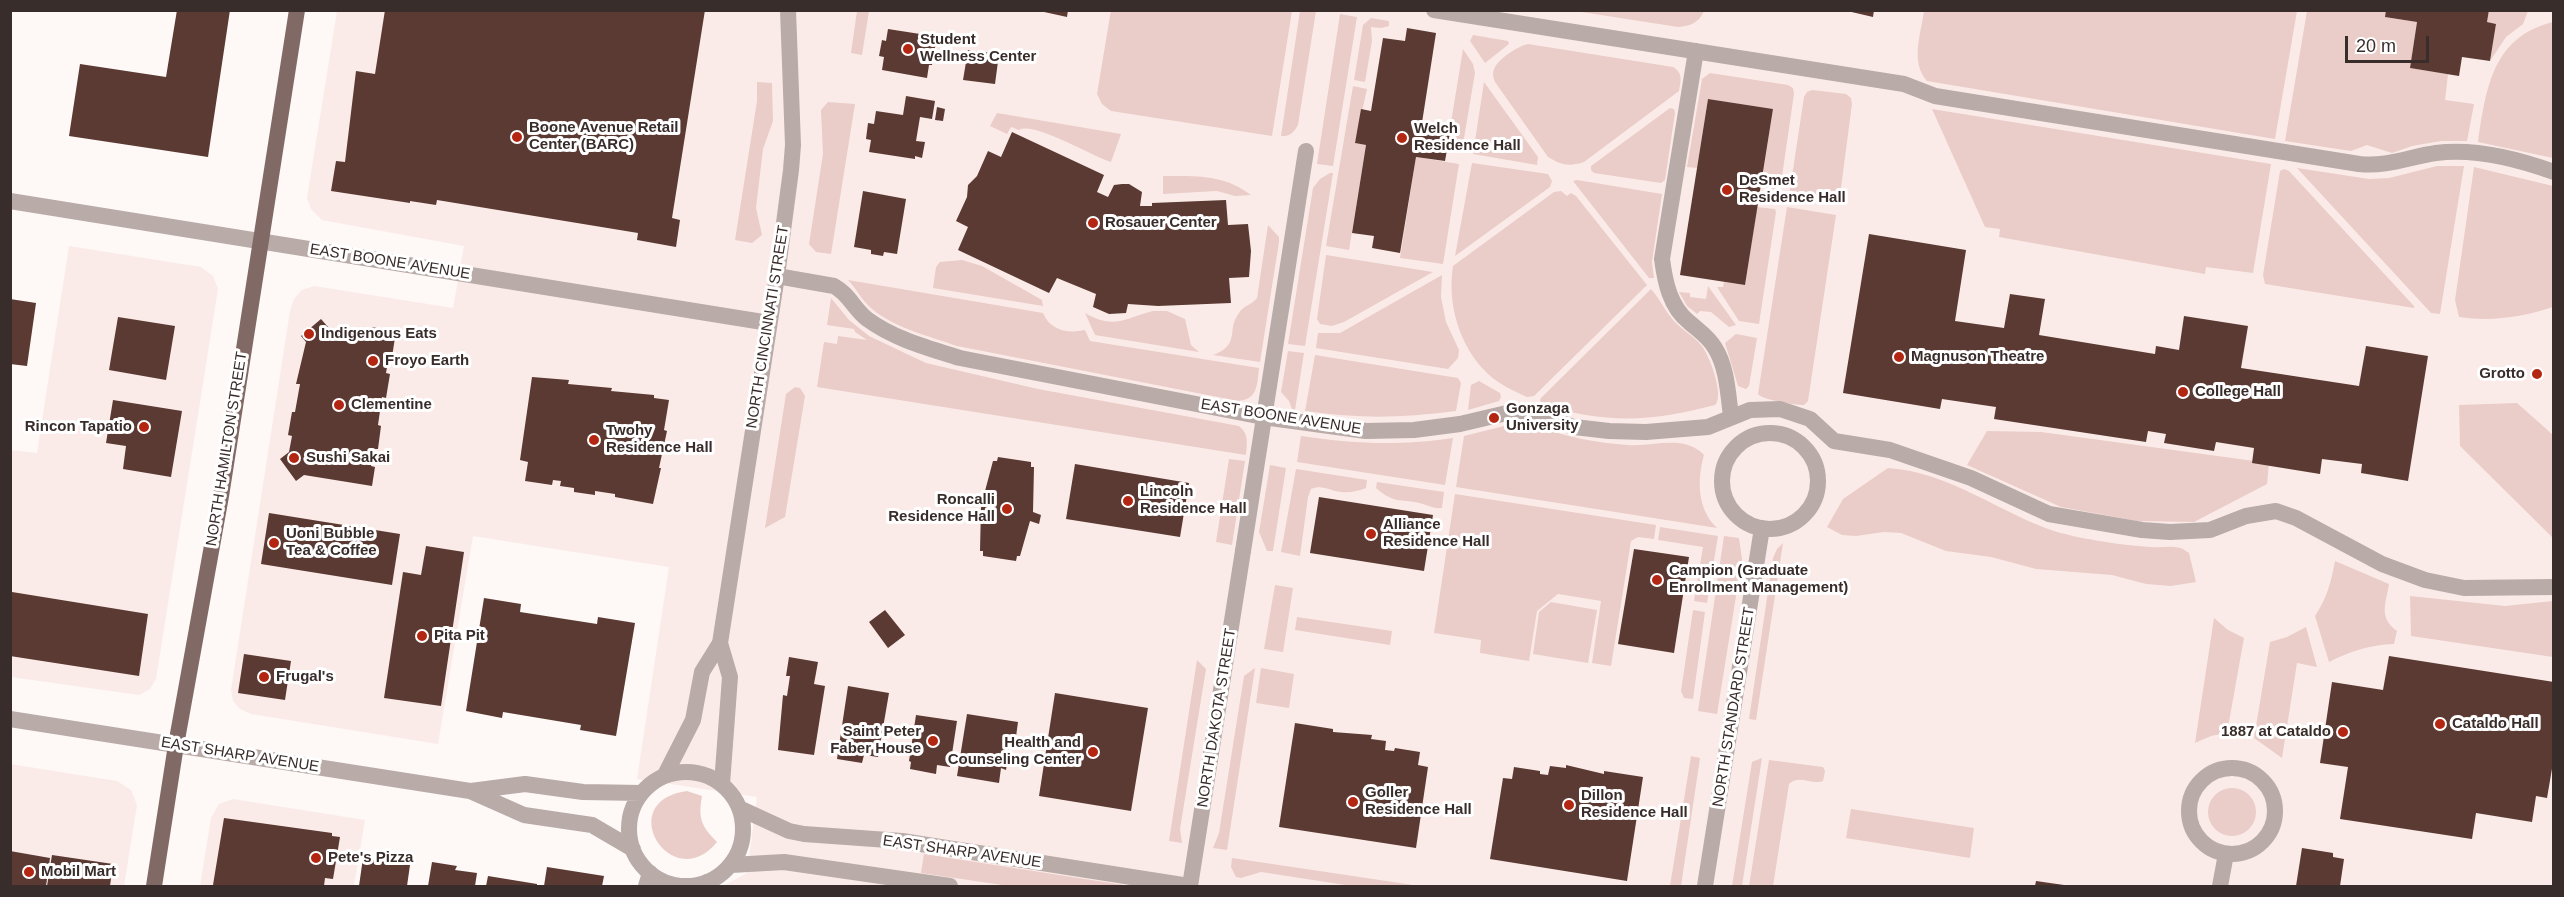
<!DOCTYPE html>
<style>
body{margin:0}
#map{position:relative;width:2564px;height:897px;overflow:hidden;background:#fef8f6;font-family:Helvetica,sans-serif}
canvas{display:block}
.frame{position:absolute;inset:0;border:12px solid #392d2b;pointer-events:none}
.scale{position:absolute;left:2345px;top:36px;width:84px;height:27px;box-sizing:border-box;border:3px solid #392d2b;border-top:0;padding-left:8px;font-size:18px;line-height:21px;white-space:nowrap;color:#392d2b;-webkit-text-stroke:4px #fff;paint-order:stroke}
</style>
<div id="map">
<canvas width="2564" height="897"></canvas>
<div class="frame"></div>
<div class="scale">20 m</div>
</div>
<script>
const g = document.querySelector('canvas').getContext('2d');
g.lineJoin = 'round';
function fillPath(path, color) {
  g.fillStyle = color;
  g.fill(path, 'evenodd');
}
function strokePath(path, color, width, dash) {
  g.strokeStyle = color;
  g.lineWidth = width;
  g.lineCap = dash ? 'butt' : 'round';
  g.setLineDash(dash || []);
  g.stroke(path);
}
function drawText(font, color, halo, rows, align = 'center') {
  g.font = font + ' Helvetica,sans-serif';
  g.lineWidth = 6;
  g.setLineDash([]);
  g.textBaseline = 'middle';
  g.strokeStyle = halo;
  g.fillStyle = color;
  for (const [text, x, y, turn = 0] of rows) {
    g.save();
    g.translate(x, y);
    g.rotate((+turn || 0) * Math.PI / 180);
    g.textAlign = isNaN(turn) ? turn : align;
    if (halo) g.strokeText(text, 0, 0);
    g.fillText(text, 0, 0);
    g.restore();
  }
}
const built = new Path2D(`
 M337,11H2553V886H723L747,873L757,797L637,779L669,567L473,536L438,744L251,714L240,709L233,701L231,690L290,311L294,299L302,290L314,286L453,308L464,246L322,220L311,209L307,198Z
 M69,246L201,267L213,276L218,289L156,679L150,689L139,695L11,677L10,450L37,453Z
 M10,764L117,781L131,790L137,805L124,886H11Z
 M233,799L365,820L354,886H200L211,818L219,804Z`);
const green = new Path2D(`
 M1111,10L1292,11L1272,136L1111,111L1102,104L1097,94Z
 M857,11H869L862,55L851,53Z
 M1300,11H1316L1298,125C1294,132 1290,137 1281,136Z
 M1575,11L1704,10V11C1699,23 1690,26 1678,27Z
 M1924,11H2297L2275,139L1927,81C1910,62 1921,34 1924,11Z
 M2307,11H2386L2385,17L2417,22L2410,68L2448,74L2445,100L2474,104L2467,141H2441L2412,146L2392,153L2367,145L2351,151L2285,141Z
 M2489,11H2528L2523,24L2506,37L2490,61L2496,24L2487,22Z
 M1340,14L1357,17L1333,166L1317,164Z
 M1371,18L1389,21V26L1381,28L1371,27L1372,41L1365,82L1354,80L1363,25Z
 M2553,22V158L2478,142C2486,89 2492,37 2553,22Z
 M1473,35L1508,41L1509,44L1485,63L1470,41Z
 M1528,44L1673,67C1683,73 1681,80 1679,91L1584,162C1569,167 1561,165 1548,157L1495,82C1493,77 1492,72 1495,67C1500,58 1518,46 1528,44Z
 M1463,49L1473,64L1475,73L1462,150L1447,147Z
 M1710,73L1788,85L1793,88L1794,94L1780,190L1761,187L1773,109L1708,99L1697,168L1687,167L1702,79Z
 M757,82L772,83L773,121L763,149L756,208L762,235L752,243L735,240L757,101Z
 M1484,82L1538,157L1537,165L1473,154Z
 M1353,86L1367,89L1355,143L1366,145L1349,250L1326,246Z
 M1812,90L1846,94L1851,98L1852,104L1839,203L1789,196L1804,97L1807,92Z
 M828,102L855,104L831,254L816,252L809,244L823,154L821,110Z
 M1670,108L1674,109L1675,113L1665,180L1661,183L1594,173L1591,170V166Z
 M1932,109L2271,164L2253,273L2206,267L2205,274L1999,237L2000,229L1985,227Z
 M997,113L1121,134L1111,162C1091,156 1034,121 1019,130L1011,127L1007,134L990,126Z
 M1416,157L1459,164L1443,264L1400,258Z
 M1472,163L1548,174L1552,181L1550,187L1455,256Z
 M2437,166H2464L2440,314L2431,313L2297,168L2369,179L2389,178Z
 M2474,167L2553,186V307C2523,317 2491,322 2459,317L2455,300Z
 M2284,169L2289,171L2414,306V308L2265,284L2263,275L2280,171Z
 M1330,173H1333L1305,346L1288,344L1313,188L1320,179Z
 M1163,176C1195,176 1224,174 1251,195L1235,196L1217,191L1163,194Z
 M1577,180L1662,194L1652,262L1654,278H1649L1573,181Z
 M1561,191L1567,196L1571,193L1576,196L1647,285L1534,396L1527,397C1514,391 1498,384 1487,373C1459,346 1447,303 1453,266L1554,192Z
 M1757,207L1775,209L1776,212L1759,324L1739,321L1717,287H1723L1724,282L1745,285Z
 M1787,207L1836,215L1808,401L1804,405C1796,405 1762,400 1758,394Z
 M1268,225L1279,237V242L1260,362L1213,355C1241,345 1226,330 1239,313C1244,305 1252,305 1257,298Z
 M1326,255L1433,272L1344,322L1332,326L1320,324L1317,319Z
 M962,260L982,266L1042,300L1043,306L933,288L936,267L940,262Z
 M1442,275L1441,297L1446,322L1459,350L1458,358L1448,369L1316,348L1318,333H1340Z
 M848,280L1043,313C1050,330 1067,334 1085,330L1090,341L1259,368C1257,385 1258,399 1238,401L957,346C929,336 895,328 872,309C862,301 857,289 848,280Z
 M1708,286L1736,325L1729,327L1711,312L1700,311L1697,314L1687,306L1679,292L1690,293V297L1706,299Z
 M1651,289C1659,298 1663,307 1670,316C1678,328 1692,334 1701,345C1709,354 1725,396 1715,405C1650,422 1606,424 1541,404L1540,399Z
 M831,298L849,320L869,336L926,363L1038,389L1239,426C1249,434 1247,443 1246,455L817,387L824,342L837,344L838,336L867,340L855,332L854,329L827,325Z
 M1153,311H1167L1185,319L1191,345L1199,352L1095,335L1085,313C1114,330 1125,318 1153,311Z
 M1736,334L1757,338L1749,386L1746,389L1738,386L1725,343Z
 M1288,351L1304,353L1295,410L1292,409L1289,401L1281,392Z
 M1315,355L1458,378L1461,383L1456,411C1400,418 1362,419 1305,411Z
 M1479,381L1500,393L1501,397L1499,401L1468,410L1471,385Z
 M795,387L800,388L805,396L785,517L765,528L786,394Z
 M2517,403L2553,435V538L2460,446L2459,405Z
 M1508,425C1534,424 1557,434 1582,439C1597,442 1612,444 1628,445C1654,447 1684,434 1704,455C1697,480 1697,509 1717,528L1456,487L1464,436Z
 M1987,431L2041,432L2269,463L2267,484L2194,522L2137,521L2061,507L1967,465Z
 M1301,436C1356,444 1398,446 1453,438L1445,485L1297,462Z
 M1229,459L1245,461L1232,545L1216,542Z
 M1270,465L1286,468L1273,551H1267L1259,532Z
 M1888,468C1950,472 1999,513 2057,532C2082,539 2126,546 2152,547C2162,548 2173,545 2183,549L2189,553L2196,582L2171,586L2146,584L2112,575L2036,569L1991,557L1946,551L1901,533L1884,532L1856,536L1842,535L1827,527L1843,499Z
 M1296,469L1367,480L1366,488C1358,491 1350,493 1341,492C1330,491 1322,484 1311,489L1308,497L1300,556L1281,552Z
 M1377,482L1444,492L1442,508C1434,509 1430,506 1423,504C1402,498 1395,505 1376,488Z
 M1455,494L1656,525L1654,539L1638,537L1631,541L1611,666L1592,663L1601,601L1558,594L1537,611L1529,661L1480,653L1481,640L1434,633Z
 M1660,527L1718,536L1707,603L1694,601L1703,547L1658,540Z
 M1724,536L1739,538L1742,559L1717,714L1698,711Z
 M1783,543L1756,720L1749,719L1773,558L1777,549Z
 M2335,561L2389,584C2386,604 2378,617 2397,631L2394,644C2369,645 2351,651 2329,662L2315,616C2327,598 2331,582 2335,561Z
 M1275,585L1293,588L1283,652L1264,649Z
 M2410,596L2505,606L2553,601V657L2411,636Z
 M1551,602L1597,610L1588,663L1533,654L1539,612Z
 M1693,610L1705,612L1693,699L1684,698L1681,691Z
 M1297,617L1392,631L1390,645L1295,630Z
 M2214,618L2228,630L2244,638L2227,733L2211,736L2195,743Z
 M2306,627L2317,667L2297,663L2282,758L2254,738L2270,642L2287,637Z
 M1197,660L1206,669L1180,829L1182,843L1169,841Z
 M1255,668L1227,850L1213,848L1219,833L1244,676Z
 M1261,668L1294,674L1289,708L1256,703Z
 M1691,756L1700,758L1681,886H1670Z
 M1762,758L1742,886H1732L1752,762Z
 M1769,760L1823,767L1825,771L1823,781C1812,785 1798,774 1789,784L1773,886H1749Z
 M2208 812a24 24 0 1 1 48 0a24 24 0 1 1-48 0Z
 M687,791L702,796C698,818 701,826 717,842C672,897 612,801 687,791Z
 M1851,809L1974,828L1970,858L1846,838Z
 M924,854L1130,886H1009L921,873Z
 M1232,858L1420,886H1352L1261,872L1241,878L1236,877L1231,867Z`);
const building = new Path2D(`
 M177,10H230L208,157L69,136L80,64L166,77Z
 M385,10H705L672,218L680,220L676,247L637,240L638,233L437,200L436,205L410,201V203L331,191L336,161L345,162L356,71L375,74Z
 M1035,10H1068L1067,17Z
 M1843,10H1874L1873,17Z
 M2386,10H2489L2487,22L2496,24L2490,61L2462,57L2459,76L2410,68L2417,22L2385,17Z
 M1407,28L1436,33L1421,129L1450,133L1445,161L1416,157L1400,253L1372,248L1374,236L1352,233L1366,145L1355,143L1361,109L1371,111L1383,38L1405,41Z
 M888,29L933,36L932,41L936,42L932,65H929L927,78L882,70L884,57L879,56L882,40L886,41Z
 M968,50L999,54L995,84L963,80Z
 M906,96L935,101L932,119L920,117L916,141L925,142L922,158L915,156V159L869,152L871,140L866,139L868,123L874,124L876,111L903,115Z
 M1708,99L1773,109L1745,285L1680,275Z
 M937,107L945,109L943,121L935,120Z
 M1012,132L1104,175L1097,192L1108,197L1114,185L1122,184H1129L1142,192L1140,206H1152V203L1226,200L1228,225L1248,224L1251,251L1249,277L1229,278L1231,303L1158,306L1128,304L1126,313L1109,314L1093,307L1096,294L1057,278L1049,293L958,250L968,227L956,221L967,197L968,185L977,176L988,151L1001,157Z
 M863,191L906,199L897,254L884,252L883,256L871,254V250L854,247Z
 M1869,234L1966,250L1955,321L2004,328L2010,294L2045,299L2039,335L2155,354L2156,346L2179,350L2184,316L2248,326L2241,368L2359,386L2366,346L2428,356L2408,481L2361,473L2362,464L2322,459L2320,474L2252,463L2254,448L2216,442L2214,451L2164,443L2166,434L2148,431L2146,442L1994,419L1996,407L1942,399L1940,409L1843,393Z
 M10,299L36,303L27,366L10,364Z
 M118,317L175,326L166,380L109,370Z
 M321,319L328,327L370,334L371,327L396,331L392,357L389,356L386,373L390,374L386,398L382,397L378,425L381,426L378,449H374L371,466L375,467L372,486L304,475L296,481L280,459L289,452L292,436L288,435L292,412H295L300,384H296L306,342L301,336Z
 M532,377L569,380L568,384L612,388L611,391L654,395V398L669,400L664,430L667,431L659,468H661L653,504L615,497V494L595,491V495L574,492V488L560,486L561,481L553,480L552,485L525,481L528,462L520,460Z
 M113,400L182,411L171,477L123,469L126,446L106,443Z
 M998,457L1031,462V467H1034L1033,512L1041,515L1039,524L1030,521L1020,556H1017L1016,561L983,556V551H980L981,506L993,461H997Z
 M1075,464L1189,483L1180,537L1066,519Z
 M1319,497L1433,515L1424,571L1310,553Z
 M269,513L400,534L392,585L261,564Z
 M426,546L464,552L441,706L384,698L403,572L421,575Z
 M1634,549L1689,557L1674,653L1618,644Z
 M12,592L148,614L139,676L10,656Z
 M484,598L521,604L520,612L597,624L598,617L635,623L616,736L580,730L581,725L503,712L502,718L466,711Z
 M885,610L905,635L888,648L869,622Z
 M244,654L291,661L285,700L238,693Z
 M2389,656L2554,682V757L2547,798L2536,796L2532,822L2476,813L2472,839L2340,819L2348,767L2320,763L2332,682L2383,690Z
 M789,657L818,662L814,684L825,686L814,755L778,750L783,695L787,696L790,676H786Z
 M848,686L889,693L878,757L864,755L862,763L837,759Z
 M1055,693L1148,708L1131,811L1039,796Z
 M967,714L1018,722L1015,744L1010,743L1006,770L1001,768L999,783L957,776Z
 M916,715L957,721L950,767L937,765L936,774L910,769L911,762L909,761Z
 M1295,723L1333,729V732L1372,735L1371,739L1386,741L1385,750L1394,751L1395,748L1420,752L1418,765L1428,767L1416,848L1279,827Z
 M1566,765L1604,774V771L1643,777L1627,881L1490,859L1503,778L1512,779L1514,767L1540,771V774L1548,775L1550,766L1566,768Z
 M224,818L332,833V836L340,837L333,879L325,878L324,886L213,885Z
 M2302,848L2333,853V857L2344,859L2340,886H2296Z
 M10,851L50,858L46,886H10Z
 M52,855L113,864L110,886H47Z
 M363,858L410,865L407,886H359Z
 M432,862L457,866L455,870L477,873L475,886H428Z
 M547,867L604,876L602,886H544Z
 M488,876L537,884V886H486Z
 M2036,881L2064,885V886H2035Z`);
const pedestrian = new Path2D(`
 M1434,10L1904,84L1935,96L2359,164C2388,167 2408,157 2436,153C2473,148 2518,159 2554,172
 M1696,51L1662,259C1665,282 1670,307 1689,322C1699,331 1708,336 1715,348C1727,367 1728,394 1731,416
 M777,276L834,286C849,294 854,309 867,319C894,339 928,348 960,358L1263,417L1366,431L1414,430L1460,424L1511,412L1537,415L1574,427L1609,431L1646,432L1708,427L1750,410L1780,409L1810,419L1834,441L1890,450L1971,478L2049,514L2142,530L2170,532L2210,530L2246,516L2276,511L2296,518L2382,564L2425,580L2464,588L2554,587
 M1243,551L1306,151`);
const minor = new Path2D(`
 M10,201L769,323
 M1722 481a48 48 0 1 1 96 0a48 48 0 1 1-96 0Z
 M720,643L730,677L722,784
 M10,719L176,745
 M2189 811a43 43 0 1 1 86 0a43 43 0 1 1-86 0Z
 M665,775L693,720L702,672L720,643L777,276L791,170L793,145L788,10
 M646,886L650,873
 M703,886L707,882
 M1190,886L1243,551
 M1705,886L1762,528
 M2220,886L2226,854`);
const tertiary = new Path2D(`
 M176,745L470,791L524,815L592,825L633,849
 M629 829a57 57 0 1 1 114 0a57 57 0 1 1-114 0Z
 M471,791L525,784L583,792L641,793
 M739,808L789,831L804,834L902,841L1189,886
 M731,865L784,862L950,886`);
const primary = new Path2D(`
 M154,886L176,745L221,496L297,10`);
const markers = [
 [908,49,6,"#b32611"],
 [517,137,6,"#b32611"],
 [1402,138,6,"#b32611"],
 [1727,190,6,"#b32611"],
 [1093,223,6,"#b32611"],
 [309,334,6,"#b32611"],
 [1899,357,6,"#b32611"],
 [373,361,6,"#b32611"],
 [2537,374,6,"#b32611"],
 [2183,392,6,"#b32611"],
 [339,405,6,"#b32611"],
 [1494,418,6,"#b32611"],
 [144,427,6,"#b32611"],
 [594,440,6,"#b32611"],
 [294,458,6,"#b32611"],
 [1128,501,6,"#b32611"],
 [1007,509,6,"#b32611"],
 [1371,534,6,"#b32611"],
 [274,543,6,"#b32611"],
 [1657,580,6,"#b32611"],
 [422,636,6,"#b32611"],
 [264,677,6,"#b32611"],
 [2440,724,6,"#b32611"],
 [2343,732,6,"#b32611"],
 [933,741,6,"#b32611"],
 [1093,752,6,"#b32611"],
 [1353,802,6,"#b32611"],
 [1569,805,6,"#b32611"],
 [316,858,6,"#b32611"],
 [29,872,6,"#b32611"]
];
const poiNames = [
 ["Student",920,40],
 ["Wellness Center",920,57],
 ["Boone Avenue Retail",529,128],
 ["Center (BARC)",529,145],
 ["Welch",1414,129],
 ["Residence Hall",1414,146],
 ["DeSmet",1739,181],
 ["Residence Hall",1739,198],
 ["Rosauer Center",1105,223],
 ["Indigenous Eats",321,334],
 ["Magnuson Theatre",1911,357],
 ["Froyo Earth",385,361],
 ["Grotto",2525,374,"right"],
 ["College Hall",2195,392],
 ["Clementine",351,405],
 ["Gonzaga",1506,409],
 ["University",1506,426],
 ["Rincon Tapatio",132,427,"right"],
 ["Twohy",606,431],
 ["Residence Hall",606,448],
 ["Sushi Sakai",306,458],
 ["Lincoln",1140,492],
 ["Residence Hall",1140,509],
 ["Roncalli",995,500,"right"],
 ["Residence Hall",995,517,"right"],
 ["Alliance",1383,525],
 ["Residence Hall",1383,542],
 ["Uoni Bubble",286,534],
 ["Tea & Coffee",286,551],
 ["Campion (Graduate",1669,571],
 ["Enrollment Management)",1669,588],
 ["Pita Pit",434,636],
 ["Frugal's",276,677],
 ["Cataldo Hall",2452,724],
 ["Saint Peter",921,732,"right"],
 ["Faber House",921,749,"right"],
 ["1887 at Cataldo",2331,732,"right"],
 ["Health and",1081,743,"right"],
 ["Counseling Center",1081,760,"right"],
 ["Goller",1365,793],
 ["Residence Hall",1365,810],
 ["Dillon",1581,796],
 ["Residence Hall",1581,813],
 ["Pete's Pizza",328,858],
 ["Mobil Mart",41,872]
];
const streetNames = [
 ["EAST BOONE AVENUE",390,262,9],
 ["NORTH CINCINNATI STREET",768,327,-81],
 ["EAST BOONE AVENUE",1281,417,9],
 ["NORTH HAMILTON STREET",227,449,-81],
 ["NORTH STANDARD STREET",1734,707,-81],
 ["NORTH DAKOTA STREET",1217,718,-81],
 ["EAST SHARP AVENUE",240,755,9],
 ["EAST SHARP AVENUE",962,852,8]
];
fillPath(built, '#fbebe8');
fillPath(green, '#eacdc8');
fillPath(building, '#5a3a33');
strokePath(pedestrian, '#b8aba8', 16);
strokePath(minor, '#b8aba8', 16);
strokePath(tertiary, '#b8aba8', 16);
strokePath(primary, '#816a65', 16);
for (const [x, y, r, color] of markers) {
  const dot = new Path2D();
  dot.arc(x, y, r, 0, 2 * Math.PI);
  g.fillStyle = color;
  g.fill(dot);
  strokePath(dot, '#fff', 2);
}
drawText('bold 15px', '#392d2b', '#fff', poiNames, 'left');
drawText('15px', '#392d2b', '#fff', streetNames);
</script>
